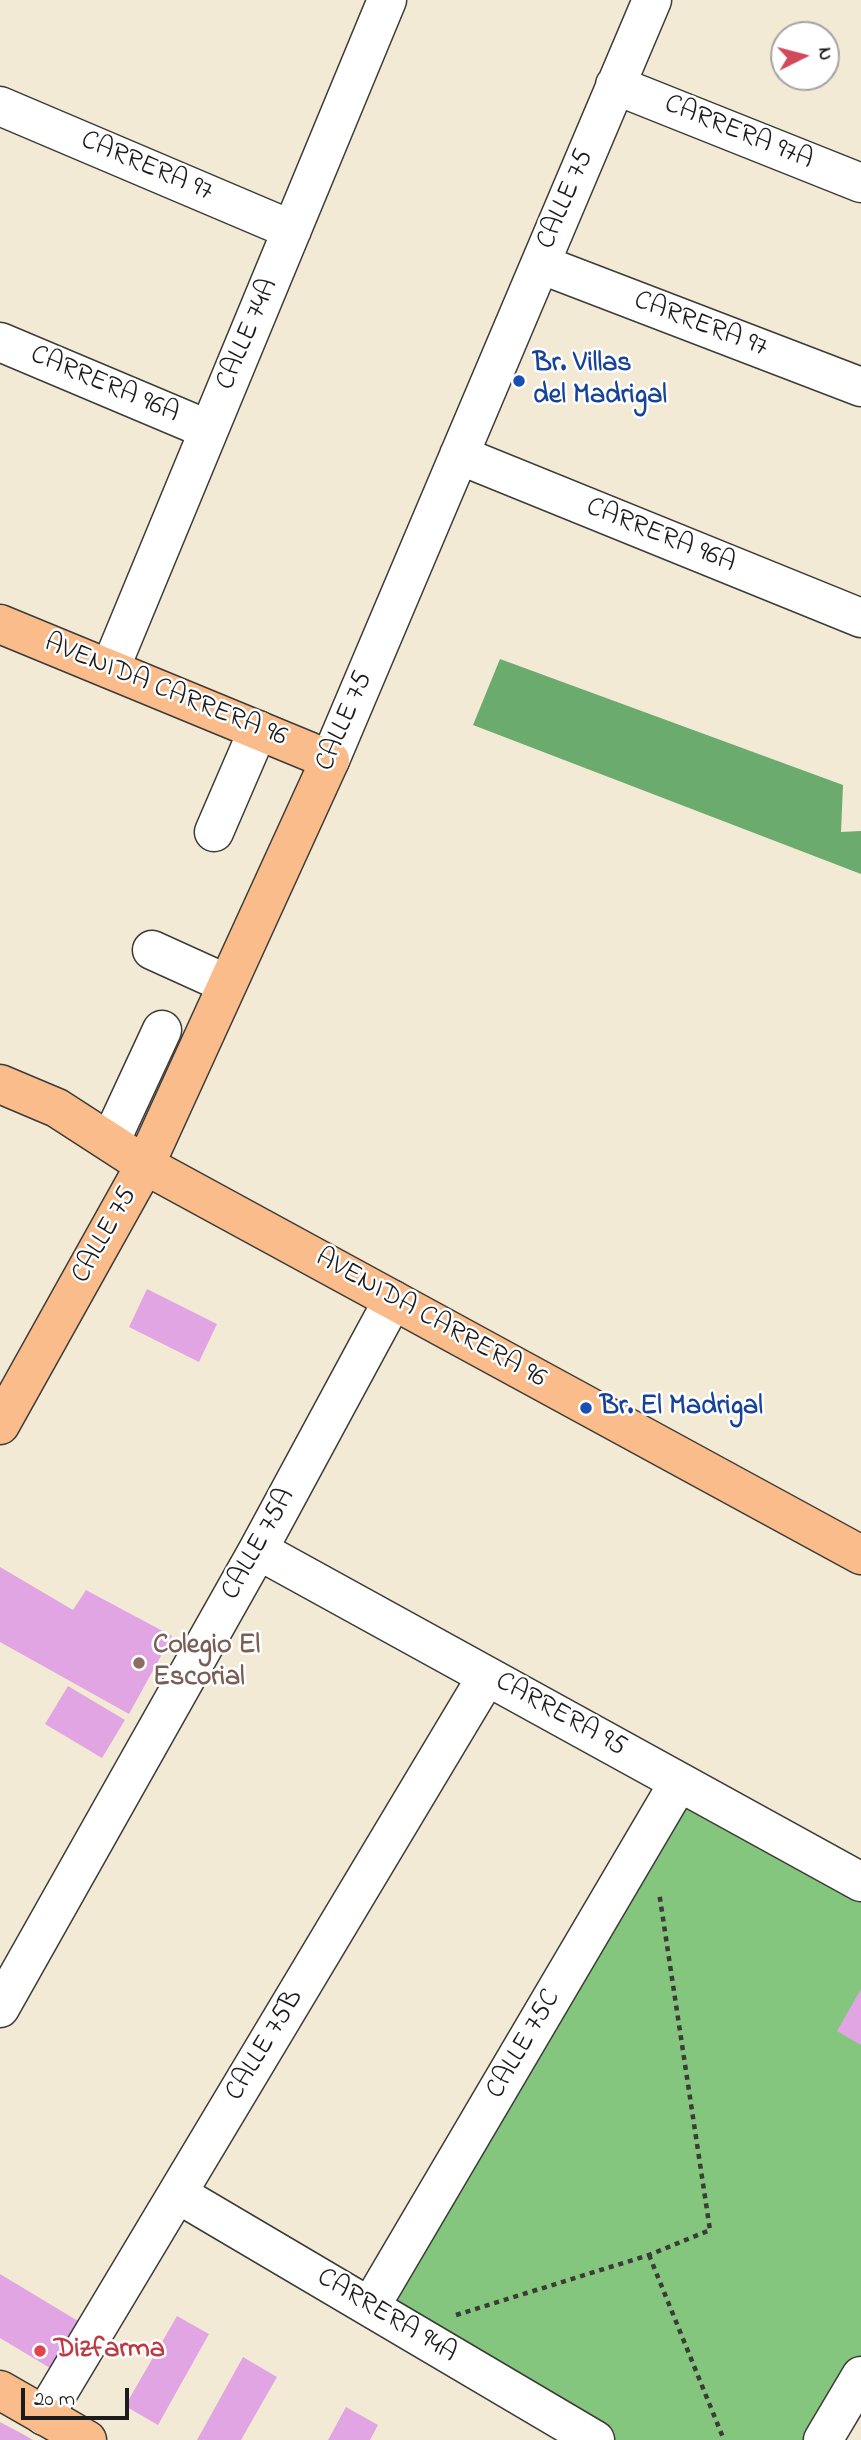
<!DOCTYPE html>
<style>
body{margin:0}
#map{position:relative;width:861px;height:2440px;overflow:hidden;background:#f3ead5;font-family:"Indie Flower",sans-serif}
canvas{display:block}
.north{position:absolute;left:770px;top:21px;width:70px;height:70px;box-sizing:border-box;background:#fff;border:2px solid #a4a4a4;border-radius:50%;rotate:84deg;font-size:19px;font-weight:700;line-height:28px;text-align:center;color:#1c1c1c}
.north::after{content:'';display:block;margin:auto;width:24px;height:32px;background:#d1495b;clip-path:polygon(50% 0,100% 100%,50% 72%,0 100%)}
.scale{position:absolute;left:21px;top:2388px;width:108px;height:32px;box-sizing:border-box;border:4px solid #1c1c1c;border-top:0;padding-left:9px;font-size:21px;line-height:24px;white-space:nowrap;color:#1c1c1c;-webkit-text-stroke:5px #fff;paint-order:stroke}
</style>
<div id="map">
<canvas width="861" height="2440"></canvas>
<div class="north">N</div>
<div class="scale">20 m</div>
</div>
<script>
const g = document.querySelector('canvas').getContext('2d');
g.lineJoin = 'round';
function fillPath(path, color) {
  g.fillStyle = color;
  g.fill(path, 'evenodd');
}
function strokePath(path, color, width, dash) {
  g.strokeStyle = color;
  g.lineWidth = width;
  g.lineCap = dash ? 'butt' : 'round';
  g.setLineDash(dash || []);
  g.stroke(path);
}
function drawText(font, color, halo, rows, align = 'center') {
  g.font = font + ' "Indie Flower",sans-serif';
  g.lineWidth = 5;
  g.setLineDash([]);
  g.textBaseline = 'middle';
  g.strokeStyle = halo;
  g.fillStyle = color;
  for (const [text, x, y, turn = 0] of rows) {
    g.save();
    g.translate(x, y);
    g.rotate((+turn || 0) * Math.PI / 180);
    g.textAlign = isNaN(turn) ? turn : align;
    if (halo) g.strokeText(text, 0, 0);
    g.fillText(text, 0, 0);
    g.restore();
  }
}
const green = new Path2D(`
 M679,1782L861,1882V2376L823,2440H595L370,2307Z`);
const forest = new Path2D(`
 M500,659L843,785L841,832L861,831V874L473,725Z`);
const building = new Path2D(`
 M147,1289L217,1324L199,1362L129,1327Z
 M0,1567L73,1610L86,1590L172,1636L129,1714L0,1642Z
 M68,1686L125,1720L102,1758L45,1724Z
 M861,1989V2045L837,2031Z
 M0,2274L83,2324L55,2371L0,2338Z
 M177,2316L209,2334L158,2425L125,2406Z
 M243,2357L277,2377L241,2440H197Z
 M346,2407L378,2425L370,2440H328Z
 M0,2422L19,2432L33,2440H0Z`);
const path = new Path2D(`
 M649,2255L724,2440
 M456,2315L649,2255L710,2230L659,1892`);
const minor = new Path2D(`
 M615,85L861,183
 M0,106L292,230
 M540,264L861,387
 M0,342L209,430
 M459,455L861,618
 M110,669L387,0
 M330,760L652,0
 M214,832L258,730
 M152,950L227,984
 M110,1142L162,1030
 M258,1550L861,1882
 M0,2008L258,1550L393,1300
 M178,2194L595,2440
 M370,2307L679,1782
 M44,2416L487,1676
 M823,2440L861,2376`);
const major = new Path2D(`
 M0,624L330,760L145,1165L0,1425
 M0,1084L57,1108L145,1165L861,1555
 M0,2390L87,2440`);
const markers = [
 [519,381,7,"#1a4fb4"],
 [586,1408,7,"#1a4fb4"],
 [139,1663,7,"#8d6e63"],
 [40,2351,7,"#e0444e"]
];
const streetNames = [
 ["CARRERA 97A",738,134,22],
 ["CARRERA 97",146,168,23],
 ["CALLE 75",567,200,-67],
 ["CARRERA 97",700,326,21],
 ["CALLE 74A",249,335,-67],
 ["CARRERA 96A",104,386,23],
 ["CARRERA 96A",660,537,22],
 ["AVENIDA CARRERA 96",165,692,22],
 ["CALLE 75",346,722,-67],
 ["CALLE 75",106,1236,-61],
 ["AVENIDA CARRERA 96",430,1320,29],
 ["CALLE 75A",260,1545,-61],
 ["CARRERA 95",560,1716,29],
 ["CALLE 75C",525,2045,-60],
 ["CALLE 75B",266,2046,-59],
 ["CARRERA 94A",386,2317,31]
];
const transitNames = [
 ["Br. Villas",533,365],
 ["del Madrigal",533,397],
 ["Br. El Madrigal",600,1408]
];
const educationNames = [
 ["Colegio El",153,1647],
 ["Escorial",153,1679]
];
const healthNames = [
 ["Dizfarma",54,2351]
];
fillPath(green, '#84c67e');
fillPath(forest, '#6bab6d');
fillPath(building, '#e2a5e4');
strokePath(minor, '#3c3b38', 41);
strokePath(major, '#3c3b38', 41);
strokePath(path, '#3c3b38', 4.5, [5, 5]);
strokePath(minor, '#fff', 38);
strokePath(major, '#f9bc8a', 38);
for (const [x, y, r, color] of markers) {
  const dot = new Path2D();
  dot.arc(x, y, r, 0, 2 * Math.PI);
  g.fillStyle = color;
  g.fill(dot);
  strokePath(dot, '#fff', 2.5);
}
drawText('28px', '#1c1c1c', '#fff', streetNames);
drawText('bold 28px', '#164399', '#fff', transitNames, 'left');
drawText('bold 28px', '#785e54', '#fff', educationNames, 'left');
drawText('bold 28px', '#be3a42', '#fff', healthNames, 'left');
</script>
